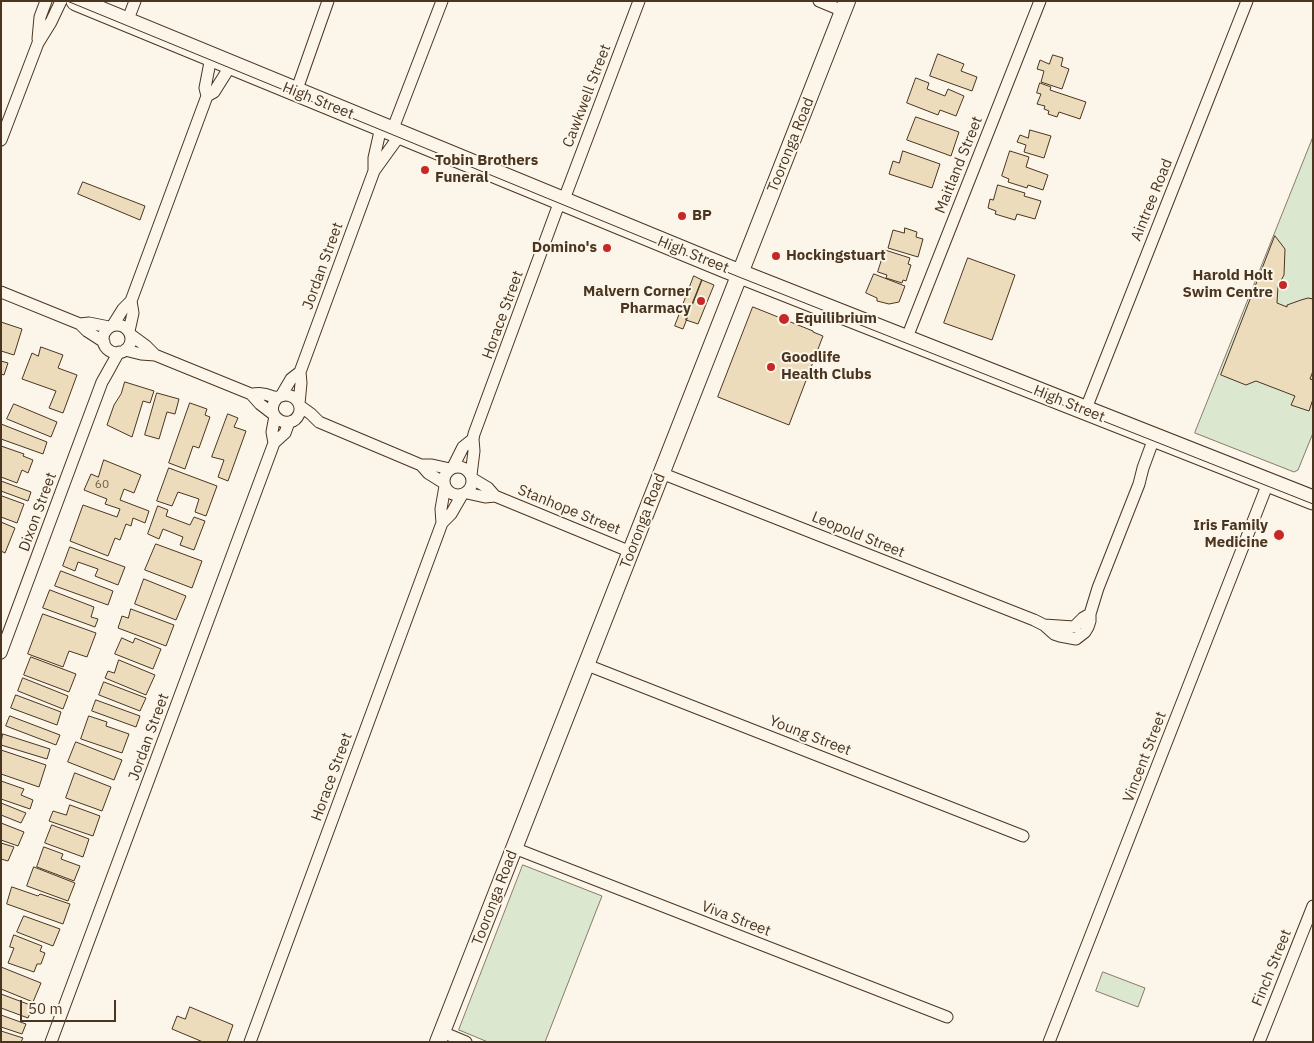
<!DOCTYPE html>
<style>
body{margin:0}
#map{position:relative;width:1314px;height:1043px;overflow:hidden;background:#fbf6e9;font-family:"IBM Plex Sans",sans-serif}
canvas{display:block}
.frame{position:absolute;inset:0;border:2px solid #4a3520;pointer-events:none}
.scale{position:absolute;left:20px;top:1000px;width:96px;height:22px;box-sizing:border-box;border:2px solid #4a3520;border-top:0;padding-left:6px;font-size:15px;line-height:18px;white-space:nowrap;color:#4a3520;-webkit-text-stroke:4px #fbf6e9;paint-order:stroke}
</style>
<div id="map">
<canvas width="1314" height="1043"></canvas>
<div class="frame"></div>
<div class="scale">50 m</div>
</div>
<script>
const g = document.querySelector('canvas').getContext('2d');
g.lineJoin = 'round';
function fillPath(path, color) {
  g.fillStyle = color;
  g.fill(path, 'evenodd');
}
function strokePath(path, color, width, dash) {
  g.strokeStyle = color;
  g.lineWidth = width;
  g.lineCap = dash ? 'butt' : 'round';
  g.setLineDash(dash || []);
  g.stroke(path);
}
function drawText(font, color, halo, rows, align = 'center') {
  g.font = font + ' "IBM Plex Sans",sans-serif';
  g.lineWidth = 4;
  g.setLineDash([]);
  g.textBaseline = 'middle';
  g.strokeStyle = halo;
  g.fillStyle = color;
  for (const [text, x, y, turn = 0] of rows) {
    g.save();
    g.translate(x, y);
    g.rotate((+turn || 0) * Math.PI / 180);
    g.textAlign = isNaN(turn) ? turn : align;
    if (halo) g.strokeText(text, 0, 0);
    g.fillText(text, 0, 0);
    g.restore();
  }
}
const green = new Path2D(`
 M1313,137V433L1298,470L1294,472L1195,433Z
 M523,865L602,896L545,1042H488L459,1030Z
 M1103,972L1145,988L1138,1007L1096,991Z`);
const building = new Path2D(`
 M938,54L964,64L961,71L977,77L972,91L930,76Z
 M1053,55L1063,58L1061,66L1069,69L1062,89L1041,82L1044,71L1037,69L1040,60L1049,64Z
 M916,78L929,83L927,89L945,96L948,89L964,96L956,116L940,110L938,115L907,103Z
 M1040,83L1051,87L1050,90L1086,102L1080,119L1059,112L1057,117L1048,114L1049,111L1044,109L1045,106L1037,104L1041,94L1037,93Z
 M916,117L959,132L951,156L907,140Z
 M1030,130L1051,136L1044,158L1024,152L1026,145L1017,142L1020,135L1028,138Z
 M903,151L940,164L932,188L889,174L893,161L899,163Z
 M1010,151L1029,157L1026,167L1048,175L1043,190L1028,185L1027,188L1008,182L1009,179L1002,176Z
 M83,182L145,206L140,220L78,194Z
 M998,185L1025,193L1024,196L1041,201L1035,219L1017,214L1015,220L995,214L996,211L988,208L990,199L993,200Z
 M905,228L917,232L916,237L923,239L918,257L888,248L893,230L904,233Z
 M1275,236L1285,249L1284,275L1278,286L1277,303L1287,307V305L1301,300L1308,298L1313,299V371L1310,379L1313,380V399L1309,411L1291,405L1295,396L1256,381L1246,385L1221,375Z
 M885,250L910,258L908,264L911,265L906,281L903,280L902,283L886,278L887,275L878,272Z
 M968,258L1015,275L992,340L944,323Z
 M874,274L905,286L899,302L889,304L877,301V298L866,293Z
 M694,276L702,280L683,329L675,326Z
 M702,280L714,285L698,324L686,320Z
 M753,307L813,331V332L823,336L789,425L718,397Z
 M1,322L22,329L14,355L1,351Z
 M41,347L63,355L58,368L77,375L63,413L49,408L56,391L22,379L32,353L38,356Z
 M1,361L8,363L4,375L1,374Z
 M125,382L154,391L150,403L143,401L132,437L107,425L114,405L121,394Z
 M157,393L179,399L175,414L167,412L159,439L145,435Z
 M190,403L207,409L205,415L210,417L199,448L193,446L185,469L169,463Z
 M14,404L57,422L51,437L7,419Z
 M228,414L238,418L234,427L246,431L228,481L218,477L224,460L212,457Z
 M1,424L47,442L43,454L1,439Z
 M1,446L24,454L23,456L33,460L28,473L22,470L17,483L1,477Z
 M104,460L141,475L134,493L124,489L120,500L149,511L145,523L133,518L131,526L126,524L120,540L115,538L108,556L70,541L83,505L117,517L120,509L105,504L107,499L84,490L91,474L98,477Z
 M169,468L217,486L206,516L195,512L199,499L178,492L172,506L157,501Z
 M1,481L31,492L28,501L1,491Z
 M2,496L24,504L17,523L1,517V499Z
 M158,506L168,510L166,516L190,525L194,517L205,521L194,550L180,545L183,537L163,529L159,539L148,534Z
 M1,522L15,528L5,553L1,551Z
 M156,544L202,561L192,588L145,570Z
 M70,547L125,567L118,585L95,576L98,569L78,562L75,571L63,566Z
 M61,571L113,591L108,605L55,586Z
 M144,579L186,596L176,620L135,604Z
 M50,590L94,607L91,617L98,619L95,627L43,608Z
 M131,609L174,625L166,646L118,628L122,616L128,618Z
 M43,614L96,633L87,657L69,651L63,667L28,654Z
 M122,638L133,643L135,638L161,649L153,669L115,654Z
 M31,657L76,674L69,692L24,675Z
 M119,660L155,675L146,695L105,678L108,671L114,673Z
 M23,678L68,696L63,709L18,691Z
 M104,682L146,698L140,711L99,695Z
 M16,695L61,712L57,725L11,708Z
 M96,700L140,716L136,727L92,711Z
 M10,716L60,735L56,745L6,726Z
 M89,716L107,722L106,726L129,734L122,753L81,739Z
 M3,734L50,749L47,759L1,745Z
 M76,742L122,760L114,780L68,762Z
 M1,750L46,765L39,787L1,774Z
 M75,773L111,787L102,811L66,798Z
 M1,781L24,789L21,795L33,800L30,809L1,799Z
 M1,803L26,813L21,823L1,815Z
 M70,805L100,816L93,836L49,821L53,811L66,815Z
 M1,823L24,832L18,846L1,840Z
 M52,825L89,839L83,857L45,843Z
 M1,843L14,847L8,861L1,859Z
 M44,847L63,854L61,859L80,866L74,881L37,867Z
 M34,867L75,883L68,901L27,886Z
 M12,887L38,896L40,894L70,904L63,924L7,904Z
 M24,916L60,929L53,946L17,932Z
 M14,935L42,946L40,951L45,953L41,964H37L34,972L8,963L14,948L10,947Z
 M1,967L41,983L33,1002L1,989Z
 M1,994L33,1006L28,1018L1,1008Z
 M190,1007L233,1025L227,1042H203L172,1029L177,1016L185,1019Z
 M1,1015L26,1024L22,1034L1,1027Z
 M1,1031L23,1038L21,1042H1Z`);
const minor = new Path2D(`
 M819,1L843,11
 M127,22L135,1
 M38,39L40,17L46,1
 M296,92L328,1
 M207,96L214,92L231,65
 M392,131L442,1
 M1,140L38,43L51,22L61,1
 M374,171V158L381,127
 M563,202L639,1
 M1,292L80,324L89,323L109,327
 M80,324L87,331L104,342
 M113,325L123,309L131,301L207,96L205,88L211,57
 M103 339a14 14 0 1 1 28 0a14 14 0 1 1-28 0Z
 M129,331L133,313L131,301
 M131,335L146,346L155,355
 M906,340L1040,1
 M125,350L141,354L155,355L251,394L260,404L273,414
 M251,394C255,394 259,393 263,394C268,394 273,398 278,397C280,397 283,395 285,395C295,395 303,404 299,414C291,433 260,416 278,397
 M281,396L291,379L300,372
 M299,404L301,383L300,372L374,171L400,135
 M300,406L311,414L319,422L421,465H432L450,469
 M1085,411L1247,1
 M274,443L272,432L275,416
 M421,465L428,473L444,483
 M444 481a14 14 0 1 1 28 0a14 14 0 1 1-28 0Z
 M453,467L463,447L473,439L474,434L560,201
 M661,473L1034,620L1044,625L1054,634L1060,636L1076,639L1085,632L1088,627L1090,621V614L1098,588L1139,484L1143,468L1154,438
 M471,475L474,451L473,439
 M473,479L488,488L495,496L631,552
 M467,493L485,497L495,496
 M442,523L451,514L462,495
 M1044,625L1074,627L1083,618L1090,614
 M1,653L102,382C108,372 113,362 119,352
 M587,665L1023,836
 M514,848L947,1017
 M442,1032L466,1042
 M51,1042L274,443L285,433L289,422
 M250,1042L442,523L441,509L445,486
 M1049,1042L1268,483
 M1259,1042L1313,906`);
const secondary = new Path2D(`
 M438,1042L847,1`);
const primary = new Path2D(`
 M76,1L725,268L1313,500`);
const tram = new Path2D(`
 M67,1L739,277L1313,504`);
const markers = [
 [425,170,5,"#c62828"],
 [682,216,5,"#c62828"],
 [607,248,5,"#c62828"],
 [776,256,5,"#c62828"],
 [1283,285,5,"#c62828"],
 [701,301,5,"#c62828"],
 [784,319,6,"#c62828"],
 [771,367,5,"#c62828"],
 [1279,535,6,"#c62828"]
];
const numberNames = [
 ["60",102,485]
];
const streetNames = [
 ["Cawkwell Street",587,96,-69],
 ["High Street",318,101,22],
 ["Tooronga Road",791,145,-68],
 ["Maitland Street",959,165,-68],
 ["Aintree Road",1152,200,-68],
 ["High Street",693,255,22],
 ["Jordan Street",323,266,-70],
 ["Horace Street",503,315,-70],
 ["High Street",1069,404,22],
 ["Stanhope Street",569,510,22],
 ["Dixon Street",38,512,-70],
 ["Tooronga Road",643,521,-69],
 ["Leopold Street",858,535,22],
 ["Young Street",810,736,21],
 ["Jordan Street",149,737,-70],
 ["Vincent Street",1145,757,-69],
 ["Horace Street",332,777,-70],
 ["Tooronga Road",495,898,-69],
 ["Viva Street",736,919,21],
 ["Finch Street",1272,968,-68]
];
const poiNames = [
 ["Tobin Brothers",435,161],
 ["Funeral",435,178],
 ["BP",692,216],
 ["Domino's",597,248,"right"],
 ["Hockingstuart",786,256],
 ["Harold Holt",1273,276,"right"],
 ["Swim Centre",1273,293,"right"],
 ["Malvern Corner",691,292,"right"],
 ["Pharmacy",691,309,"right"],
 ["Equilibrium",795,319],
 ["Goodlife",781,358],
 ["Health Clubs",781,375],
 ["Iris Family",1268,526,"right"],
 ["Medicine",1268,543,"right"]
];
fillPath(green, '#dce7d0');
strokePath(green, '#887966', 1);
fillPath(building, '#ecdcbc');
strokePath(building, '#4a3520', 1);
strokePath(minor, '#4a3520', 13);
strokePath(secondary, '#4a3520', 18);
strokePath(primary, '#4a3520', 21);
strokePath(minor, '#fbf6e9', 11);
strokePath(secondary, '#fbf6e9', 16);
strokePath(primary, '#fbf6e9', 19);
strokePath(tram, '#4a3520', 1);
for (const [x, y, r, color] of markers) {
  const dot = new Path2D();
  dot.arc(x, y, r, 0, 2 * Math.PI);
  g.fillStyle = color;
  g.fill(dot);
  strokePath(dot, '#fbf6e9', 2);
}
drawText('12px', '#725f47', null, numberNames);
drawText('15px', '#4a3520', '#fbf6e9', streetNames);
drawText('bold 15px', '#4a3520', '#fbf6e9', poiNames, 'left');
</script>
